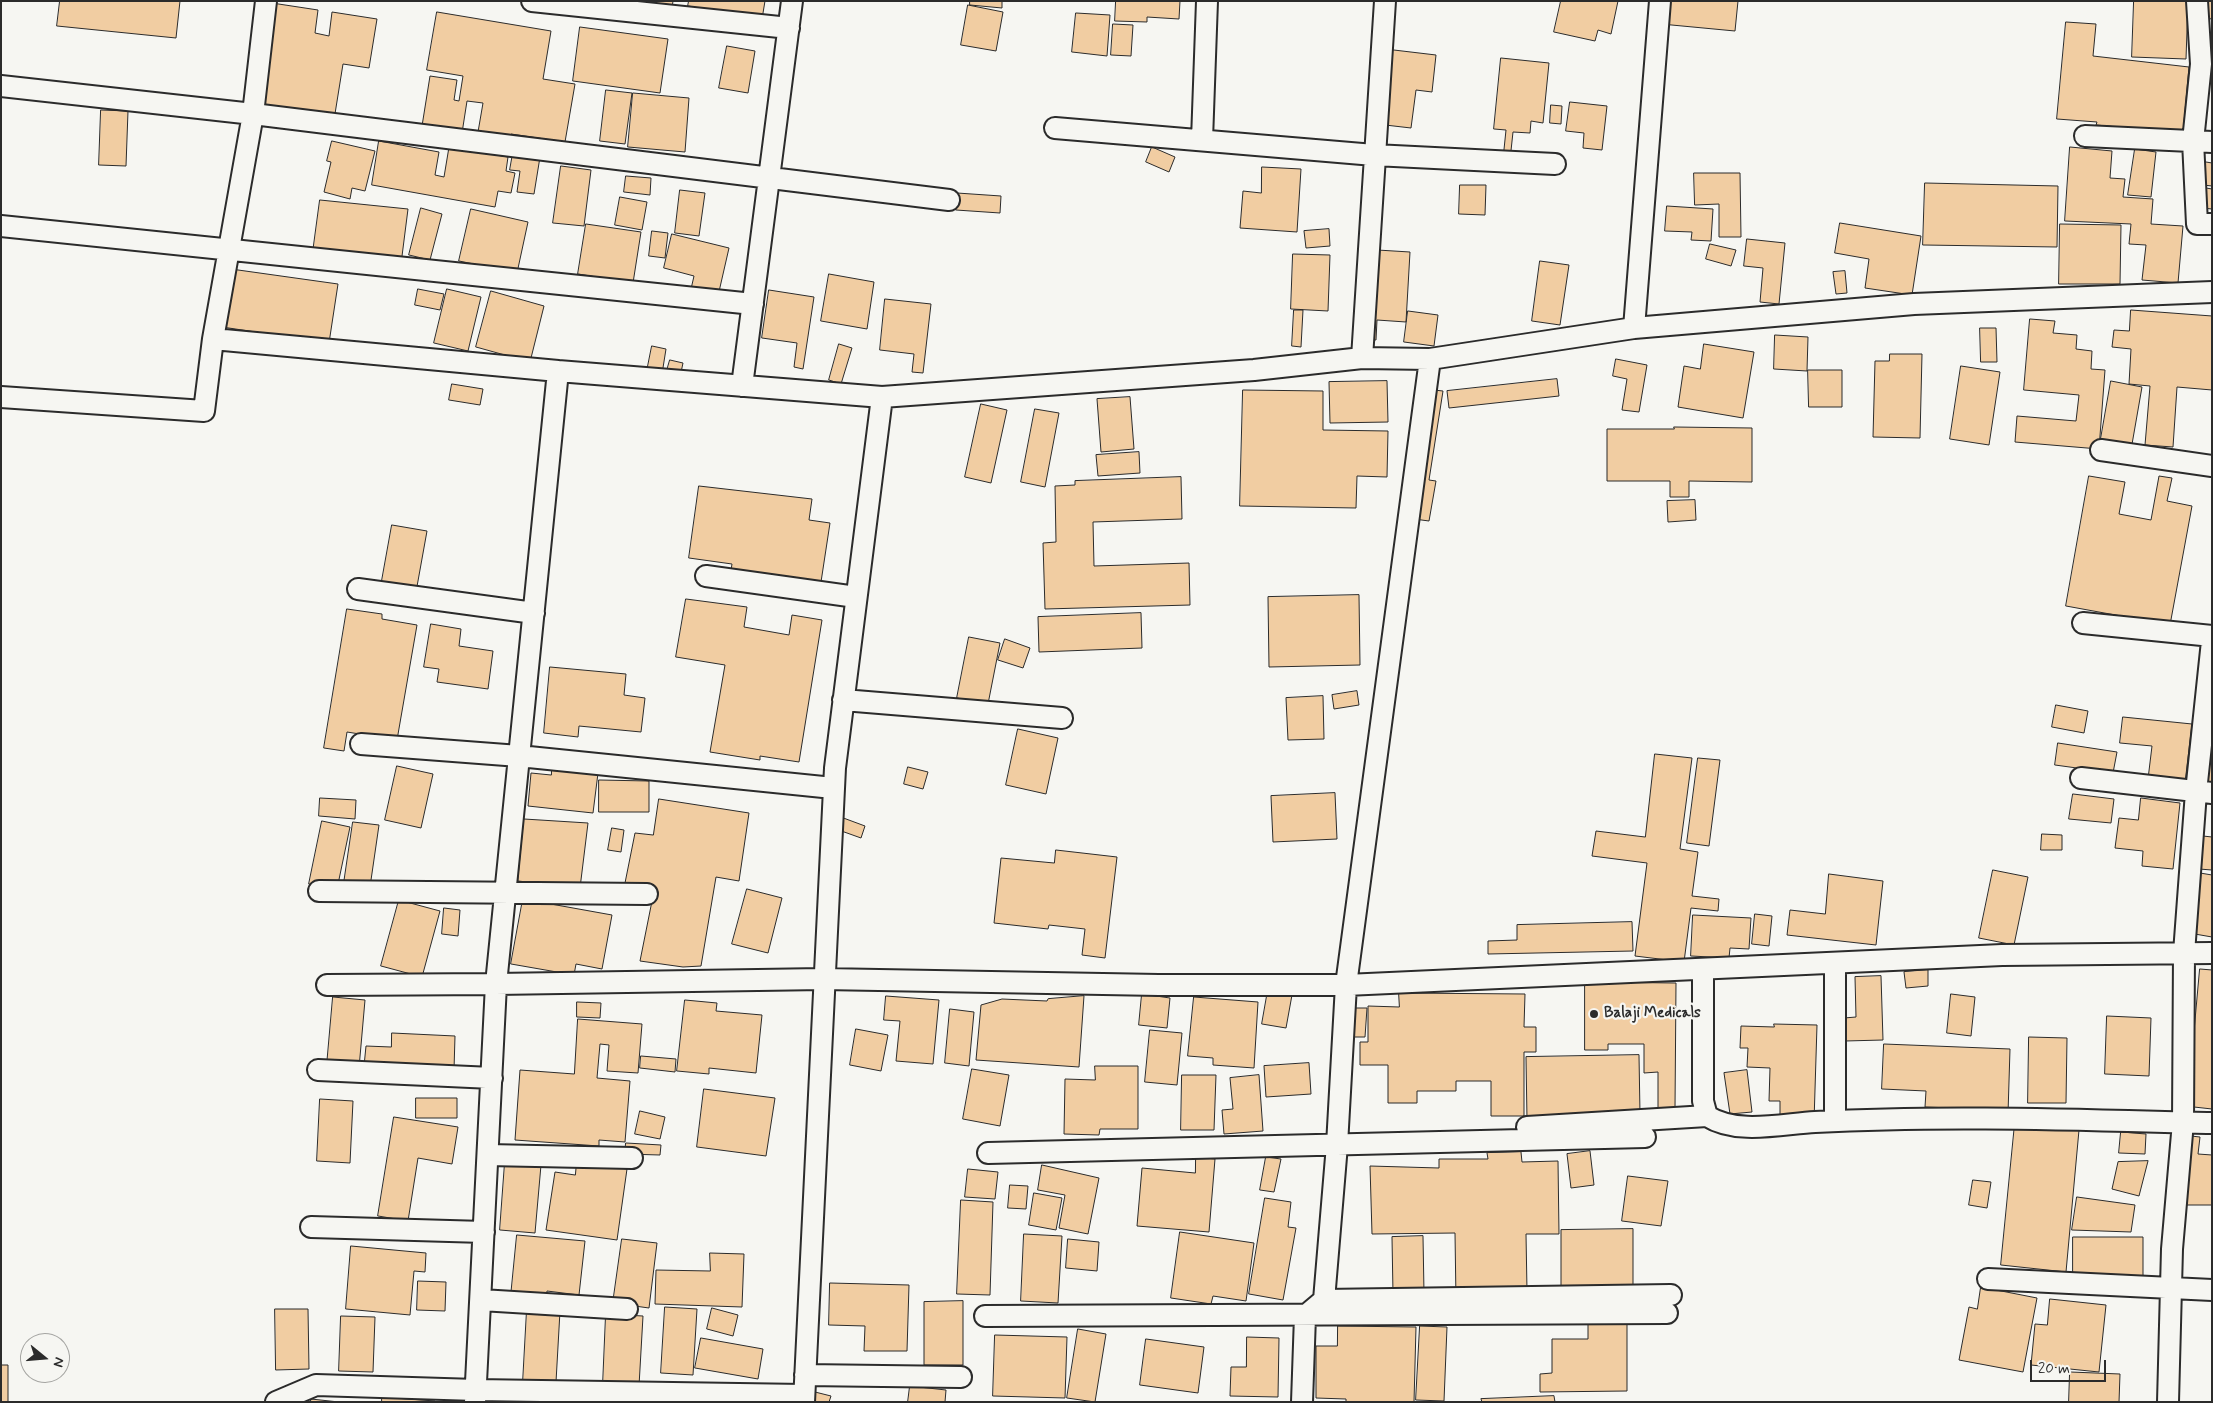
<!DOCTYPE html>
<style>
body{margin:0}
#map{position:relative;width:2213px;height:1403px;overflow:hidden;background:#f6f6f2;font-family:Mynerve,sans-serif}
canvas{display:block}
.frame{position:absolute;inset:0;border:2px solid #2b2b2b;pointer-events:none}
.north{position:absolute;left:20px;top:1333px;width:50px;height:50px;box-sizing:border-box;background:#f6f6f2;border:1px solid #a5a5a2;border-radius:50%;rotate:107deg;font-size:14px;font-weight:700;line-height:20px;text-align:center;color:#2b2b2b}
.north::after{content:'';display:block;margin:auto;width:18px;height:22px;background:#2b2b2b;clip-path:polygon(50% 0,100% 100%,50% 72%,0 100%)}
.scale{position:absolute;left:2030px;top:1360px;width:76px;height:22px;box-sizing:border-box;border:2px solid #2b2b2b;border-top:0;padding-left:6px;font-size:15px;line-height:18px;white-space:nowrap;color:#2b2b2b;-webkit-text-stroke:4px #f6f6f2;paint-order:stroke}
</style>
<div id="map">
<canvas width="2213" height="1403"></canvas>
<div class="frame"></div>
<div class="north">N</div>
<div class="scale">20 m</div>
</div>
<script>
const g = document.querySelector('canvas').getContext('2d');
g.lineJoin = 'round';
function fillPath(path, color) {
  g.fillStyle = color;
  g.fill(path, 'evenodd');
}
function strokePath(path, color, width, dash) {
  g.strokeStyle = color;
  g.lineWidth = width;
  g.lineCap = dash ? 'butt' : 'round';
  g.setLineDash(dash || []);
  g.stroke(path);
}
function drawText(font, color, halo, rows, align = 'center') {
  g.font = font + ' Mynerve,sans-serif';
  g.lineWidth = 4.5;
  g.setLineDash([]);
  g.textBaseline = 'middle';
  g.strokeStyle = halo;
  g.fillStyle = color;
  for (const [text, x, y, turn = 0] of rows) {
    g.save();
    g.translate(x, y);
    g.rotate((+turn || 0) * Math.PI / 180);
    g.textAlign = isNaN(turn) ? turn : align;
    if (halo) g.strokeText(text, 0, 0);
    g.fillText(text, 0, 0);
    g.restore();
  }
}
const building = new Path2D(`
 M60,1H180L176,38L57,26Z
 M645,1H673L672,8L645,4Z
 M689,1H765L762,19L688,6Z
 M970,1H1002V8L970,5Z
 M1116,1H1180L1179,19L1147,17V22L1115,21Z
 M1561,1H1618L1611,34L1598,30L1595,41L1554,32Z
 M1663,1H1738L1735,31L1661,24Z
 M2134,1H2188L2186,59L2132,57Z
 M2206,1H2212V19L2204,18Z
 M272,3L318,10L315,33L329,36L332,12L377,19L369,68L343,64L334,120L256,108Z
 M968,5L1003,12L996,51L961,45Z
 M437,12L551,31L543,79L575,84L565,142L511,134L510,138L478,132L483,103L467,101L462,133L422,126L430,76L457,80L454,100L459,101L463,76L427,70Z
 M1076,13L1110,15L1107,56L1072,52Z
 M2066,22L2096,24L2093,56L2189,67L2183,133L2096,125L2097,122L2057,119Z
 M1113,24L1133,25L1131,56L1111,55Z
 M580,27L668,39L660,93L573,81Z
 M727,46L755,51L748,93L719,88Z
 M1377,48L1436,55L1432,92L1416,90L1411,128L1368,123Z
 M1501,58L1549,63L1543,123L1531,121L1530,133L1513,132L1510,160L1503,159L1506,130L1494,129Z
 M606,90L632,93L625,144L600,141Z
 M633,93L689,98L685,152L628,147Z
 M1570,102L1607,106L1602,150L1583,148L1584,133L1566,131Z
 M1551,105L1562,106L1561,124L1550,123Z
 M101,110L128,111L126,166L99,165Z
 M332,141L375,151L365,191L352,188L350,199L324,192L331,162L327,161Z
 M379,141L439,152L435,175L444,177L449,147L508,157L506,171L515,173L511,193L498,191L495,207L372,185Z
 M1152,147L1175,157L1169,172L1146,162Z
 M2070,147L2112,151L2110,178L2125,179L2123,197L2153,199L2151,224L2183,226L2178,283L2142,280L2146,245L2129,244L2131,224L2065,221Z
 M2135,149L2156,152L2151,197L2128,195Z
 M513,153L540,157L534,194L517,192L520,171L510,170Z
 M2206,162L2212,163V186L2203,185Z
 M561,166L591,170L584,226L553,223Z
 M1262,167L1301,169L1297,232L1240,228L1243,191L1261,193Z
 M1694,173H1740L1741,237H1719V204L1695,205Z
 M626,176L651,178L650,195L624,192Z
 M1925,183L2058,186L2057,247L1923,245Z
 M1460,185H1486L1485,215L1459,214Z
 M2206,188L2212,189V209L2202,208Z
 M680,190L705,193L699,236L675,233Z
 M957,193L1001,196L1000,213L956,210Z
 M620,197L647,202L642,230L615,225Z
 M320,200L408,209L401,264L313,252Z
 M1667,206L1713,209L1711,241L1691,240L1692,232L1665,231Z
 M421,208L442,214L430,260L409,255Z
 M471,209L528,222L517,273L459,261Z
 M1840,223L1921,236L1912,295L1865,288L1869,259L1835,253Z
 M586,224L641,232L633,283L578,274Z
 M2060,224L2121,225L2120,284H2059Z
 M1329,229L1330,246L1306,248L1304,231Z
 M652,231L668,233L665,258L649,256Z
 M672,234L729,248L718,296L691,289L694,276L664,268Z
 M1747,239L1785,243L1779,304L1760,302L1763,268L1744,266Z
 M1710,244L1736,250L1731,266L1706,259Z
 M1361,249L1410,252L1406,322L1377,320L1376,340L1363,339Z
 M1293,254L1330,255L1328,311L1291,309Z
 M1540,261L1569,265L1560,325L1532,321Z
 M231,269L338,284L329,343L222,327Z
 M1845,271L1847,293L1836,294L1833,272Z
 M829,274L874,282L867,329L821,321Z
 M418,289L444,294L440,310L415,305Z
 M447,289L481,297L468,351L434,343Z
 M769,290L814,297L803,369L794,367L797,343L762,338Z
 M491,291L544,306L530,362L476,347Z
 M885,299L931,304L923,373L912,372L914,354L880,350Z
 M1294,310H1303L1301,347L1292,346Z
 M2131,310L2212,316V390L2177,387L2173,447L2145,445L2150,386L2129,384L2131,349L2112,347L2114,330L2129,331Z
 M1408,311L1438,315L1434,346L1404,342Z
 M2030,319L2055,321L2053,333L2077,335L2076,349L2092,351L2091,369L2105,370L2099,449L2015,442L2017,416L2076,421L2079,395L2024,390Z
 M1980,328H1996L1997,362H1981Z
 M1775,335L1808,337L1807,371L1774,369Z
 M839,344L852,348L841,384L829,380Z
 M1704,344L1754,352L1743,418L1678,407L1684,366L1700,369Z
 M652,346L666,349L662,374L647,371Z
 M1890,354H1922L1920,438L1873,437L1875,361H1889Z
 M1616,359L1647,365L1639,412L1622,410L1627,379L1613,376Z
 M670,360L683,363L680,377L666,374Z
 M1961,366L2000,372L1989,445L1950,439Z
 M1808,370H1842V407H1809Z
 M1557,379L1559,396L1449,408L1447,391Z
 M1387,381L1388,422L1330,423L1329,382Z
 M2111,381L2142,387L2131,450L2100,444Z
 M452,384L483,389L480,405L449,400Z
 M1243,390L1323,391V430L1388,431L1387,477L1357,476L1356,508L1240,506Z
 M1434,390L1443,391L1429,480L1436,481L1429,521L1414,519Z
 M1130,397L1134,449L1101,452L1097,399Z
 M981,404L1007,410L991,483L965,477Z
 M1035,409L1059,413L1045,487L1021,482Z
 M1674,427L1752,428V482L1689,481V497H1670V481H1607V429H1674Z
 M1139,452L1140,473L1098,476L1096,455Z
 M2089,476L2125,482L2119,514L2151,520L2159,476L2172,478L2167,501L2192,506L2170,625L2066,606Z
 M1181,477L1182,519L1093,522L1094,566L1189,563L1190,605L1045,609L1043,543L1056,542L1055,486L1075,485V481Z
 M699,486L812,499L809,520L830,523L821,582L731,570L732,564L689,558Z
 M1695,500L1696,520L1668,522L1667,501Z
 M392,525L427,531L416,592L381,586Z
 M1359,595L1360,665L1269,667L1268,597Z
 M686,599L747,607L744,627L789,635L792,615L822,620L799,762L760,756V760L710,752L725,665L676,657Z
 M347,609L382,614V619L417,625L397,740L347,732L344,751L324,748Z
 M1141,613L1142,648L1039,652L1038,617Z
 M431,624L461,629L459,646L493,651L488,689L437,682L439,669L424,667Z
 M969,637L1000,643L988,704L957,698Z
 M1005,639L1030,648L1023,668L998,660Z
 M550,667L626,674L624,695L645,698L641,732L579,726L578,737L544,733Z
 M1357,691L1359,705L1334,709L1332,695Z
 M1323,696L1324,739L1288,740L1286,698Z
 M2056,705L2088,711L2084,733L2052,727Z
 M2123,717L2192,724L2185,783L2148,779L2152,746L2120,743Z
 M1018,729L1058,738L1046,794L1006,785Z
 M2058,743L2117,752L2113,773L2055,765Z
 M2212,747V785L2202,782Z
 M1655,754L1692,758L1680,849L1698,852L1692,896L1719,899L1718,911L1691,908L1684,962L1635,956L1647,863L1592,856L1596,831L1645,837Z
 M1698,758L1720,760L1709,846L1687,843Z
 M397,766L433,774L421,828L385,820Z
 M908,767L928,772L923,789L904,784Z
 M552,768L598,773L593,813L528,806L531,773L551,775Z
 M599,780L649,781V812H599Z
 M1335,793L1337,839L1273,842L1271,796Z
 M2073,794L2114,799L2111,823L2069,819Z
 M320,798L356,800L355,819L319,816Z
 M2141,798L2180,803L2173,869L2142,866L2143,851L2115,848L2119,818L2138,820Z
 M659,799L749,813L739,881L716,877L701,966L683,967L640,961L654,891L625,883L635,833L653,835Z
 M838,816L865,826L861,838L833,828Z
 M524,819L588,823L580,888L518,881Z
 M322,821L350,827L337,889L309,884Z
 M353,822L379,825L370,887L344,883Z
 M612,828L624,830L621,852L608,850Z
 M2042,834L2062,835V850H2041Z
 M2203,836L2212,837V870L2199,869Z
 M1056,850L1117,857L1105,958L1082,955L1085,929L1049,925L1048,929L994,923L1001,858L1054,863Z
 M1993,870L2028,877L2014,945L1979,938Z
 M2200,873L2212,875V937L2189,933Z
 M1829,874L1883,881L1876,945L1787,935L1790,910L1825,914Z
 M747,889L782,898L768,953L732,944Z
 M523,899L612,915L602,969L576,964L574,975L511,964Z
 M399,900L440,911L422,977L381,966Z
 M444,908L460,910L458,936L442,934Z
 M1755,914L1772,916L1769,946L1752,944Z
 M1693,915L1751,918L1749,949L1730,948L1729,958L1691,956Z
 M1632,922L1633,951L1488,954V941L1517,940V925Z
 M2200,969L2212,970V1109L2194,1107L2193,1043Z
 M1928,970V986L1906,988L1904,972Z
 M1881,976L1883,1040L1845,1041L1844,1018L1856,1017L1855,977Z
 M1585,982L1676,983L1675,1109H1658V1072L1644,1073V1044H1608V1050H1585Z
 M1268,990L1292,995L1286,1028L1262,1024Z
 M1399,993L1525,994L1524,1027H1536V1052H1524V1116H1491V1081H1456V1091H1417V1103H1388V1065H1360V1042H1368V1006L1399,1007Z
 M1142,994L1170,998L1167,1028L1139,1025Z
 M1951,994L1975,997L1971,1036L1947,1033Z
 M886,996L939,1000L933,1064L896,1061L900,1021L884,1020Z
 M1084,996L1079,1067L976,1060L981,1005L1002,999L1047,1001L1048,999Z
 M333,997L365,1000L359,1068L327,1065Z
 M1194,997L1258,1002L1254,1068L1213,1065V1058L1188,1056Z
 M685,1000L717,1003L716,1011L762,1015L756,1073L709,1068V1074L677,1071Z
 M577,1002L601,1003L600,1018L577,1017Z
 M1353,1008H1367L1365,1037H1351Z
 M950,1009L974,1012L969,1066L945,1063Z
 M2107,1016L2151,1018L2149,1076L2105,1074Z
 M578,1019L642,1024L638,1073L607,1071L609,1045L600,1044L597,1078L630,1081L625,1142L599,1140V1146L515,1140L520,1070L574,1074Z
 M1774,1024L1817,1025L1814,1122L1780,1121V1101H1769L1770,1068L1747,1067L1748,1048H1740L1741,1026L1774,1027Z
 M856,1029L888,1035L881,1071L850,1065Z
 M1150,1030L1182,1033L1177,1085L1145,1082Z
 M392,1033L455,1036L454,1070L364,1066L366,1046L391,1047Z
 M2029,1037L2067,1038L2066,1103H2028Z
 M1884,1044L2010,1049L2008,1114L1979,1109L1925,1107L1926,1091L1882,1089Z
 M1639,1055L1640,1114L1527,1120L1526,1057Z
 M641,1056L676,1059L675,1072L640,1068Z
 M1309,1063L1311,1094L1266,1097L1264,1066Z
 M1095,1066H1138V1129H1100L1099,1135L1064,1134L1065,1079L1095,1080Z
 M972,1069L1009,1075L1000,1126L963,1119Z
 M1747,1070L1752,1112L1730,1114L1724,1073Z
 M1182,1075H1216L1214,1130H1181Z
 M1259,1075L1263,1131L1224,1134L1222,1110L1233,1109L1230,1078Z
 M704,1089L775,1098L766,1156L697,1147Z
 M416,1098H457V1118H416Z
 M320,1099L353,1101L350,1163L317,1161Z
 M640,1111L665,1117L660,1139L635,1134Z
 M394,1117L458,1127L452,1164L418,1158L408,1221L378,1216Z
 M2015,1123L2079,1130L2066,1272L2001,1265Z
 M2121,1132L2146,1134L2145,1154L2119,1153Z
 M2191,1136L2200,1137L2198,1154L2212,1155V1205H2184Z
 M626,1143L661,1145L660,1155L625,1154Z
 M1590,1151L1594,1185L1571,1188L1567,1154Z
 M1521,1152L1522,1162L1558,1161L1559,1234H1526L1527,1291L1456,1301L1455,1233L1372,1234L1370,1166L1439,1168V1159H1488L1487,1153Z
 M1196,1157L1215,1159L1209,1232L1137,1226L1142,1168L1195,1173Z
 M1266,1157L1281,1159L1274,1192L1260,1190Z
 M2148,1161L2139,1196L2112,1189L2118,1162Z
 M505,1162L541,1165L535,1233L500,1230Z
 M577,1162L627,1169L617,1240L546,1230L555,1172L575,1175Z
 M1042,1165L1099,1178L1088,1234L1059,1228L1065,1195L1038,1190Z
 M968,1169L998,1172L995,1199L965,1197Z
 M1628,1176L1668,1181L1661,1226L1622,1221Z
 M1973,1180L1991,1182L1987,1208L1969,1205Z
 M1010,1185L1028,1186L1026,1209L1008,1208Z
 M1034,1193L1062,1198L1056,1230L1029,1225Z
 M2077,1197L2135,1205L2131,1232L2072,1230Z
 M1265,1198L1291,1202L1288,1227L1296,1228L1283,1300L1249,1294Z
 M961,1200L993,1202L990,1295L957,1294Z
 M1633,1229V1293L1561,1295V1230Z
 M1180,1232L1254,1243L1246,1301L1213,1296L1211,1304L1171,1298Z
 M1024,1234L1062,1236L1058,1303L1021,1301Z
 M517,1235L585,1241L579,1295L547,1291L546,1299L511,1296Z
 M1423,1236L1424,1293L1393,1294L1392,1237Z
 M2073,1237H2143V1276H2073Z
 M622,1239L657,1243L649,1308L613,1303Z
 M1068,1239L1099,1242L1097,1271L1066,1268Z
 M351,1246L426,1253L425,1272L414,1271L410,1315L346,1309Z
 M710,1253L744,1254L742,1307L655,1304L656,1270L710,1271Z
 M418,1281L446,1282L445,1311L417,1310Z
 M830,1283L909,1285L907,1351H864L865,1326L829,1325Z
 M1981,1287L2037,1298L2023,1372L1959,1360L1969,1307L1977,1309Z
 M2050,1299L2106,1305L2099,1372L2031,1365L2035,1324L2047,1325Z
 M963,1301V1365H924V1302Z
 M665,1307L697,1309L693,1375L661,1373Z
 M712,1308L738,1315L733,1336L707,1329Z
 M275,1309H308L309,1369L276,1370Z
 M527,1309L560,1311L556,1382H523Z
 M606,1314L643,1316L639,1386L603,1384Z
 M341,1316L375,1317L373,1372L339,1371Z
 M1627,1321V1391L1540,1392V1374L1552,1373V1339H1588V1322Z
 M1338,1326L1416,1327L1414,1402H1346V1399L1316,1398V1346H1337Z
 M1420,1326L1447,1327L1444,1401L1416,1400Z
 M1078,1329L1106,1334L1095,1402L1067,1398Z
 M995,1335L1067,1337L1065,1398L993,1396Z
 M1247,1337L1279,1338L1278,1397L1230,1396L1231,1367H1246Z
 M701,1338L763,1349L758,1379L695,1368Z
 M1146,1339L1204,1347L1198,1393L1140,1385Z
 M1,1365H8V1402H1Z
 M2070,1372L2120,1374L2119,1402H2069Z
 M910,1386L946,1390L945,1402H908Z
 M807,1390L831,1396L829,1402H804Z
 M1554,1396L1555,1402H1482L1481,1399Z
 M382,1397L435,1401V1402H382Z
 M311,1399L339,1402H311Z`);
const minor = new Path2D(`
 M266,1L253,114L213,339L558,371
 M532,1L789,28
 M2197,1L2201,64L2193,141L2197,224H2212
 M1,86L253,114L949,200
 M1055,128L1374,155L1555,164
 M2085,136L2212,142
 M1202,140L1207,1
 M1,226L753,304
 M1634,328L1660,1
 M1362,358L1385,1
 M1430,359L1346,985H1159L823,979L496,984L558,371L882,397L1254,370L1362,358L1430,359L1634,328L1914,304L2212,292
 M742,386L792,1
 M1,397L204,411L213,339
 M2101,450L2212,466
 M706,576L856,597
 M358,589L534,613
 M2083,623L2212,636
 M843,700L1062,718
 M361,744L519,756L833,788
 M2081,778L2212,793
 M319,891L647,894
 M1835,963V1121
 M1703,970V1101L1707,1116C1737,1135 1781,1124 1815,1122C1947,1115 2080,1120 2212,1123
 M327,985L496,984L475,1402
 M318,1070L492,1078
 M1527,1127L1707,1116
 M988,1153L1645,1137
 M488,1155L632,1158
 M311,1227L484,1232
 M1988,1279L2212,1290
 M481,1300L627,1309
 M1324,1300L1671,1295
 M985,1316L1667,1313
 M805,1375L961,1377
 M276,1402L316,1385L476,1390L804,1395
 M804,1402L835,768L882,397
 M1302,1402L1305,1316L1324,1300L1337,1145L1346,985L2002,955L2212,953
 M2168,1402L2172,1249L2183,1122L2184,953L2196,792L2212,641`);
const markers = [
 [1594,1014,5,"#2b2b2b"]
];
const poiNames = [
 ["Balaji Medicals",1604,1014]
];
fillPath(building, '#f1cda2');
strokePath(building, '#2b2b2b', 1);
strokePath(minor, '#2b2b2b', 24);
strokePath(minor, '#f6f6f2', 20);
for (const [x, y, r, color] of markers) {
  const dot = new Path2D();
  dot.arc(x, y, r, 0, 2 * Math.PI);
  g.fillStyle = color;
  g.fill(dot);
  strokePath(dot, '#f6f6f2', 2);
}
drawText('bold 15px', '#2b2b2b', '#f6f6f2', poiNames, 'left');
</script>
